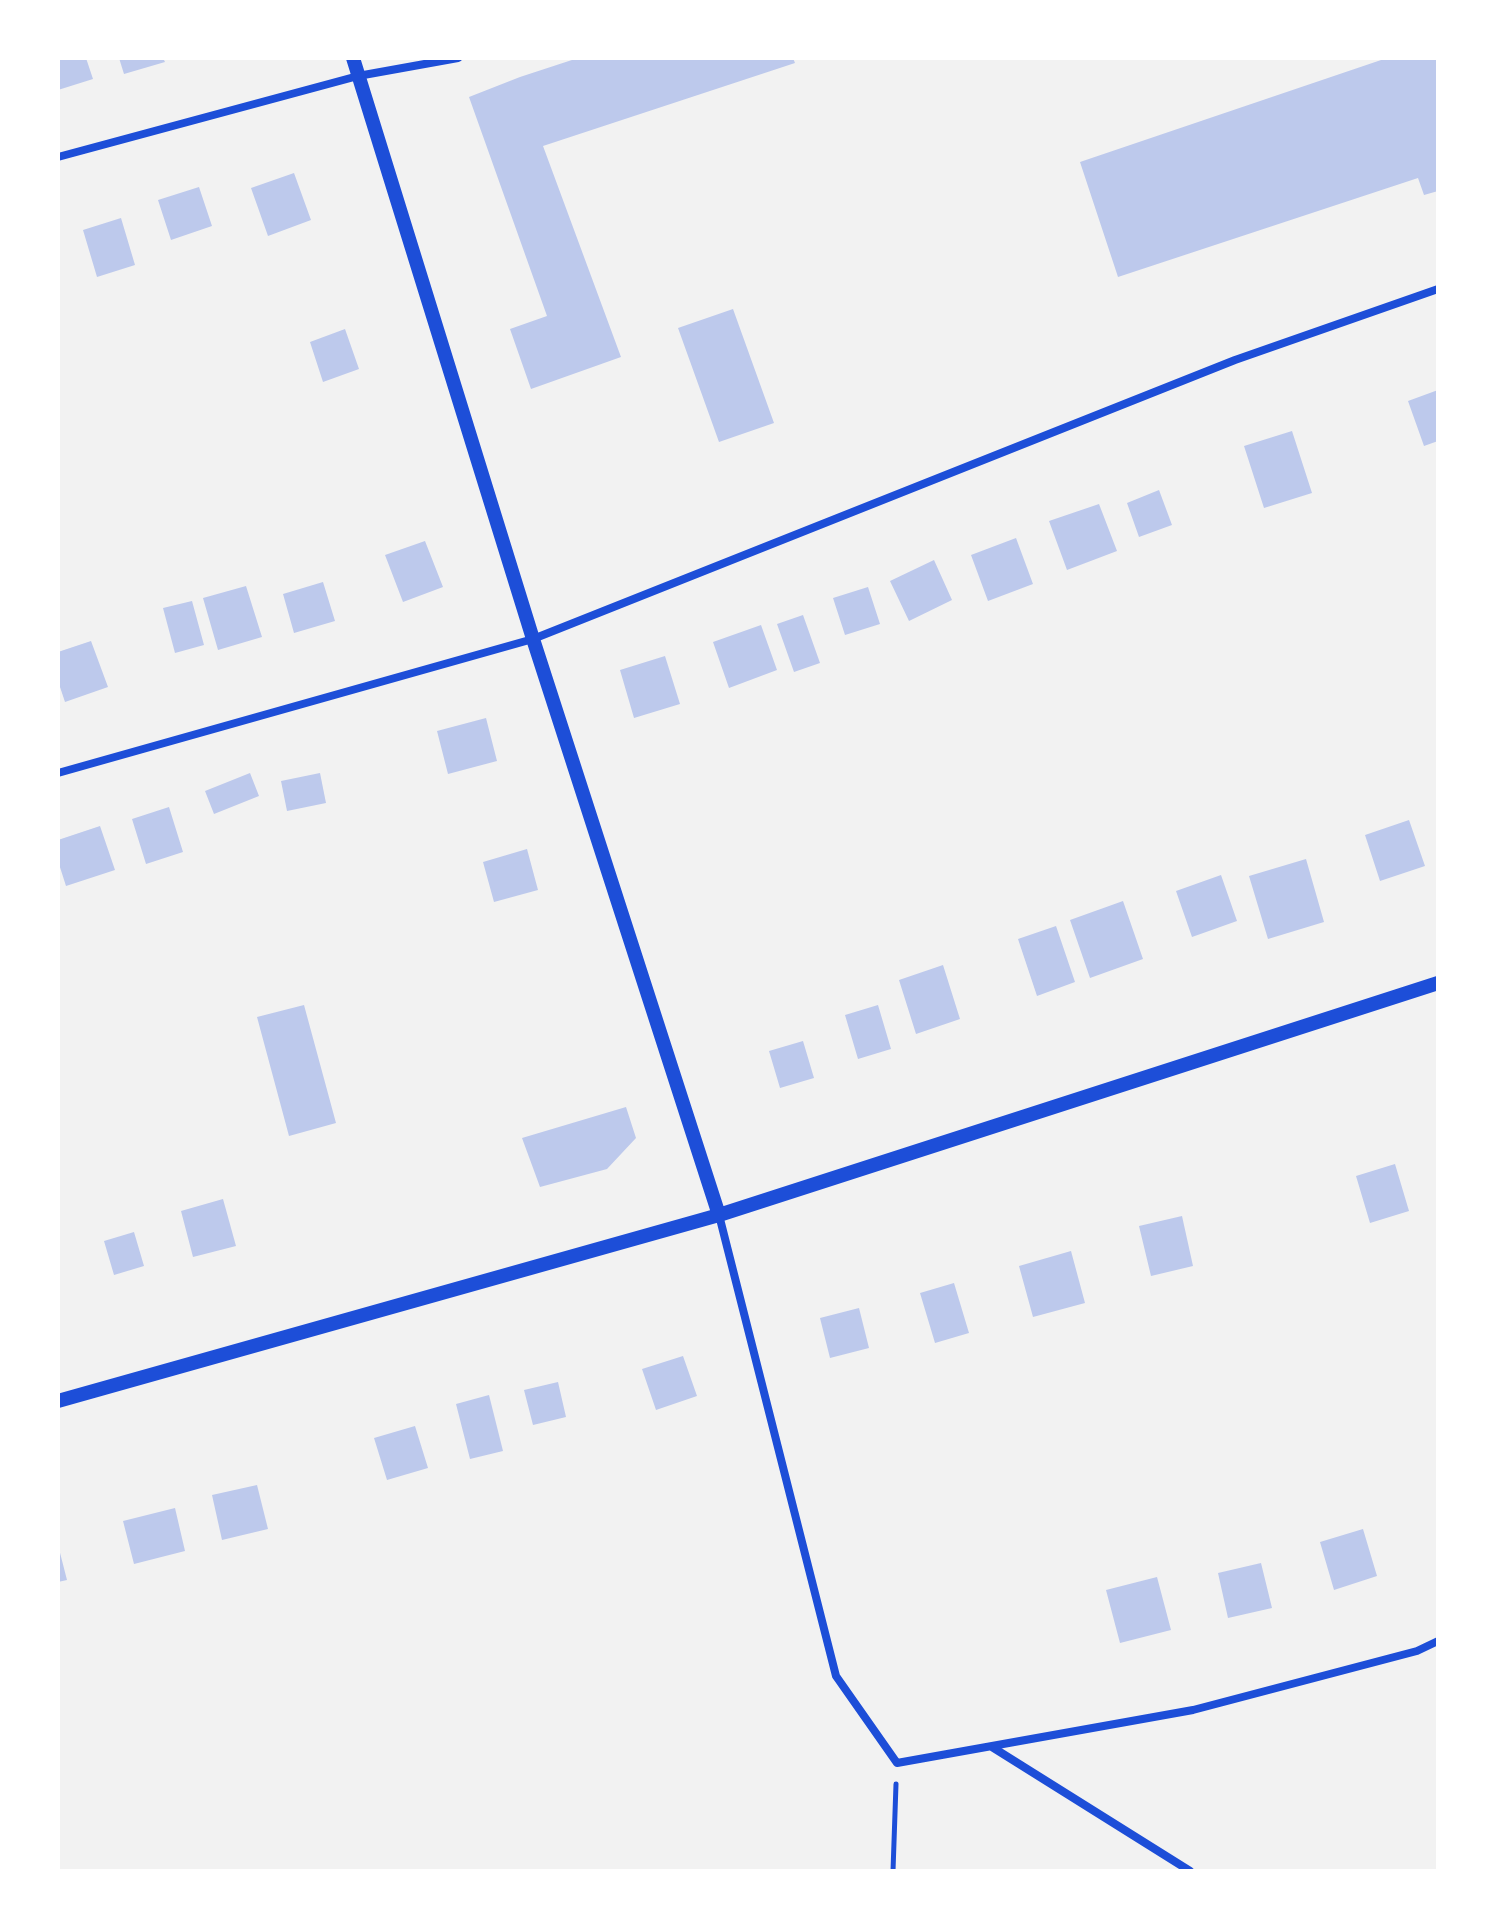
<!DOCTYPE html>
<style>
body{margin:0}
#map{position:relative;width:1496px;height:1929px;overflow:hidden;background:#f2f2f2;font-family:"Noto Serif",serif}
canvas{display:block}
.frame{position:absolute;inset:0;border:60px solid #fff;pointer-events:none}
</style>
<div id="map">
<canvas width="1496" height="1929"></canvas>
<div class="frame"></div>
</div>
<script>
const g = document.querySelector('canvas').getContext('2d');
g.lineJoin = 'round';
function fillPath(path, color) {
  g.fillStyle = color;
  g.fill(path, 'evenodd');
}
function strokePath(path, color, width, dash) {
  g.strokeStyle = color;
  g.lineWidth = width;
  g.lineCap = dash ? 'butt' : 'round';
  g.setLineDash(dash || []);
  g.stroke(path);
}
const building = new Path2D(`
 M58,58H86L93,79L58,90Z
 M119,58H163L165,62L124,74Z
 M578,58H793L795,63L543,146L621,357L531,389L510,329L547,316L469,97L520,77Z
 M1387,58H1438V191L1424,195L1418,178L1118,277L1080,162Z
 M294,173L311,220L268,236L251,188Z
 M199,187L212,226L171,240L158,200Z
 M121,218L135,265L97,277L83,230Z
 M733,309L774,423L719,442L678,328Z
 M345,329L359,369L323,382L310,342Z
 M1438,390V441L1424,446L1408,401Z
 M1292,431L1312,493L1264,508L1244,446Z
 M1159,490L1172,525L1139,537L1127,503Z
 M1099,504L1117,551L1067,570L1049,521Z
 M1016,538L1033,584L988,601L971,555Z
 M425,541L443,587L403,602L385,555Z
 M934,560L952,600L909,621L890,581Z
 M323,582L335,621L294,633L283,594Z
 M246,586L262,637L218,650L203,598Z
 M868,587L880,624L845,635L833,598Z
 M192,601L204,645L175,653L163,608Z
 M803,615L820,663L794,672L777,624Z
 M761,625L777,670L729,688L713,642Z
 M91,641L108,687L65,702L58,681V652Z
 M665,656L680,704L634,718L620,670Z
 M486,718L497,761L448,774L437,731Z
 M250,773L259,796L214,814L205,791Z
 M320,773L326,803L287,811L281,781Z
 M169,807L183,852L146,864L132,819Z
 M1409,820L1425,866L1380,881L1365,835Z
 M100,826L115,870L66,886L58,861V840Z
 M527,849L538,890L494,902L483,862Z
 M1306,859L1324,922L1268,939L1249,876Z
 M1221,875L1237,921L1192,937L1176,891Z
 M1123,901L1143,959L1090,978L1070,920Z
 M1056,926L1075,982L1037,996L1018,939Z
 M943,965L960,1019L916,1034L899,980Z
 M304,1005L336,1123L289,1136L257,1017Z
 M878,1005L891,1049L858,1059L845,1015Z
 M803,1041L814,1078L780,1088L769,1051Z
 M626,1107L636,1138L607,1169L540,1187L522,1138Z
 M1395,1164L1409,1211L1370,1223L1356,1176Z
 M223,1199L236,1246L193,1257L181,1211Z
 M1182,1216L1193,1266L1151,1276L1139,1226Z
 M134,1232L144,1266L114,1275L104,1241Z
 M1071,1251L1085,1303L1033,1317L1019,1266Z
 M954,1283L969,1333L935,1343L920,1293Z
 M859,1308L869,1348L830,1358L820,1318Z
 M683,1356L697,1396L656,1410L642,1369Z
 M558,1382L566,1417L533,1425L524,1390Z
 M489,1395L503,1451L470,1459L456,1404Z
 M415,1426L428,1468L387,1480L374,1438Z
 M257,1485L268,1529L222,1540L212,1495Z
 M175,1508L185,1551L134,1564L123,1521Z
 M1363,1529L1377,1576L1334,1590L1320,1542Z
 M58,1545L67,1580L58,1582Z
 M1261,1563L1272,1608L1228,1618L1218,1573Z
 M1157,1577L1171,1630L1120,1643L1106,1590Z`);
const path = new Path2D(`
 M893,1871L896,1784`);
const minor = new Path2D(`
 M58,157L358,76L458,58
 M58,773L533,639L1235,360L1438,289
 M719,1215L836,1676L897,1763L1193,1710L1417,1651L1438,1641
 M992,1747L1190,1871`);
const tertiary = new Path2D(`
 M353,58L533,639L719,1215
 M58,1401L719,1215L1438,983`);
fillPath(building, '#bdc9ec');
strokePath(path, '#1d4ed8', 5);
strokePath(minor, '#1d4ed8', 8);
strokePath(tertiary, '#1d4ed8', 14);
</script>
